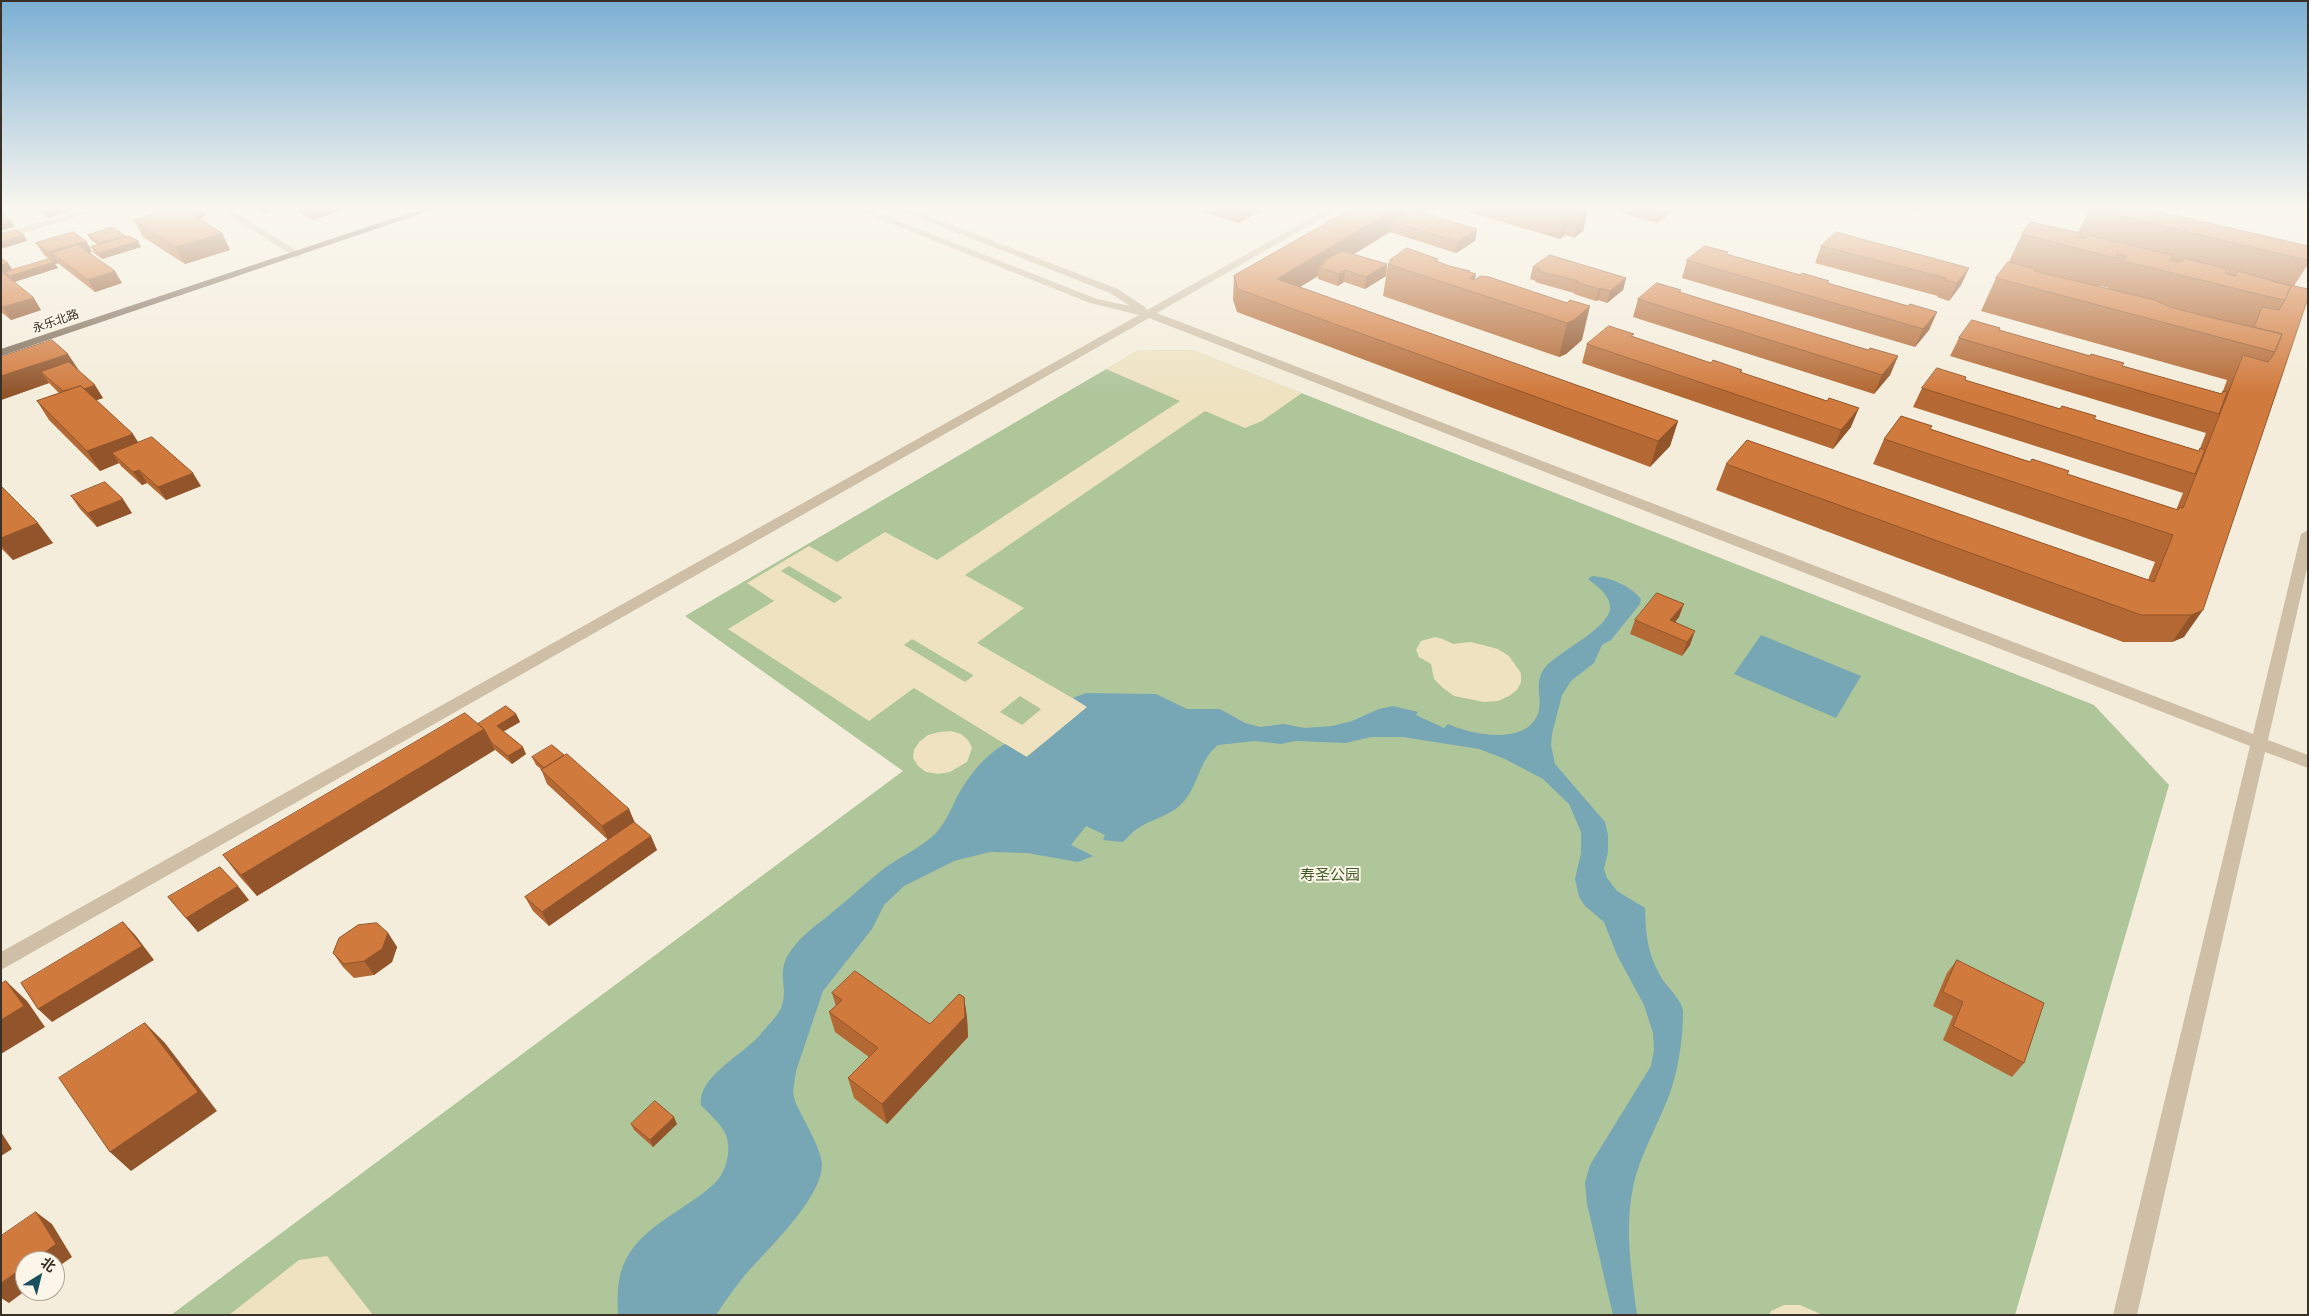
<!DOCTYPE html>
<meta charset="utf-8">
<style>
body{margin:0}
#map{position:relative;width:2309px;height:1316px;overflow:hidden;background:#f4eddb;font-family:"DejaVu Sans","Noto Sans SC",sans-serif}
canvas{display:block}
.frame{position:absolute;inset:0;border:2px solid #393028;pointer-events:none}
.north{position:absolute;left:15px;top:1251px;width:50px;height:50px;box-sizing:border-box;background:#fbf6e8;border:1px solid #ada79b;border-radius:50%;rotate:36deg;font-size:14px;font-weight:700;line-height:20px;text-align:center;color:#393028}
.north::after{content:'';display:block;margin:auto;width:18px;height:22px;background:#194e5f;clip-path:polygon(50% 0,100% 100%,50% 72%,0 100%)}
</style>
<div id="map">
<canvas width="2309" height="1316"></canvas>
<div class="frame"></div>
<div class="north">北</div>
</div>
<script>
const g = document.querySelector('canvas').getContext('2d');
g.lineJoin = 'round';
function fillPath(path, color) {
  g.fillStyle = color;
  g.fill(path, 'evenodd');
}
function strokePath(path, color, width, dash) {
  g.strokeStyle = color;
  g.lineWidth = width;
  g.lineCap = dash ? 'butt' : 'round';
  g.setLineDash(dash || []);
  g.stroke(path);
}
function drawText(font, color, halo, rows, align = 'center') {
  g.font = font + ' "DejaVu Sans","Noto Sans SC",sans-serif';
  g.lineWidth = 4;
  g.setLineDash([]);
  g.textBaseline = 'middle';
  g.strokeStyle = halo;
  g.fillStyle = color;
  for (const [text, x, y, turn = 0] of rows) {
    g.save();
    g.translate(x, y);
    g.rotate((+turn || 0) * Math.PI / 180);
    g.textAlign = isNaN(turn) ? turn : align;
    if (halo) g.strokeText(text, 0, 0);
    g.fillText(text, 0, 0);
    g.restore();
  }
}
const green = new Path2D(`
 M1192,350L2094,705L2169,785L2015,1315H171L903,771L685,616L1137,351Z`);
const plaza = new Path2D(`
 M1192,350L1302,393L1262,421L1245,428L1205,411L965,575L1024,608L977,643L1088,707L1026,757L914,688L869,721L728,629L774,601L747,583L809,546L837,562L885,532L937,560L1180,401L1106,369L1137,351ZM789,566L842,597V598L834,603L781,571ZM912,639L973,675V676L965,682L904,645ZM1020,696L1041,709L1022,725L1000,712Z
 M1435,637L1443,639L1453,644L1471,642L1498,649L1509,656L1521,673V682L1517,690L1509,696L1498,701L1484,702L1454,696L1443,688L1434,679L1431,664L1419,657L1416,650L1421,641Z
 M951,731L961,734L968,740L972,748L967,762L950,772L938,774L926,772L918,766L913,758L914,750L919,742L928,735L939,732Z
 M327,1256L373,1315H229L299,1260Z
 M1784,1305H1800L1823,1315H1769L1771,1311Z`);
const water = new Path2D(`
 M1592,576C1609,577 1630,585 1641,599L1640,604L1611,640L1602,645L1594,663L1571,681L1562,695L1552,734L1551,745L1555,764L1605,822L1608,835V852L1604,869L1607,878L1617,891L1645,908C1646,936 1647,952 1661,977C1667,987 1683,1001 1683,1012C1683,1037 1679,1064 1672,1087C1662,1117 1645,1145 1636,1175C1623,1222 1631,1267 1637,1315H1613L1587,1204L1585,1183L1590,1165L1651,1066L1654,1050L1653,1033L1644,1005L1617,955L1604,922L1585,906L1579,897L1575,879L1581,853V832L1569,804L1543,779L1505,759L1479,749L1403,737H1371L1346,743L1296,741L1281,744L1255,741L1218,745C1199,760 1199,784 1184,801C1172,816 1153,818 1137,829C1132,832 1127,838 1123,842L1103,840L1105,835L1086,826L1071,845L1093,856L1078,862L1027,853L990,852L954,861L904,886L884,905L872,929L823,991L796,1071L793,1092L795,1101C802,1118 822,1149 822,1165C821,1201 764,1252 741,1280C732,1291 724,1303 716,1315H618C617,1295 617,1277 626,1259C645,1224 686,1210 714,1184C727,1172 733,1147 724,1131C719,1122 708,1113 701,1105C697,1077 744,1054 760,1035C766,1027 777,1017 781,1008C791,983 771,973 796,944C807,931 821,922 834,911C851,897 868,881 886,867C902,856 922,847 936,833C946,822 951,809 957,797C968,776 985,755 1005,744L1027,757L1087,707L1073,698L1086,693L1156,694L1187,709H1220L1245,723L1260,727L1284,724L1305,728L1332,726L1352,721L1379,709L1393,706L1418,712L1416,715L1444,728L1448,724C1472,735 1530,747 1539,710C1542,696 1534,683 1544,669C1556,652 1614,627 1610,605C1608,594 1597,586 1588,579Z
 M1761,635L1861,676L1836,718L1734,674Z`);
const minor = new Path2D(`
 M86,209H101L1,240V234Z
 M219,209H230L302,254L297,257L294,256Z
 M855,209H868L1097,299L1130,306L1110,293L897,209H910L1118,289L1145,307L1147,310L1327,209H1338L1157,313L2253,734L2301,534L2308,530V564L2268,740L2308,755V768L2265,752L2137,1315H2113L2250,746L1149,318L1,970V952L1139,315L1090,303Z`);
const major = new Path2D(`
 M421,209H435L1,356V349Z`);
const wall = new Path2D(`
 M38,209H79L47,218L40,212Z
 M140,209H201L207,216L199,219L222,233L230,250L185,264L143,237L134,220L155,213L150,210L144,212Z
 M254,209H275L262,214Z
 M298,209H346L313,220L301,214Z
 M1195,209H1264L1238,223Z
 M1351,209H1428L1422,213L1477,229L1475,241L1456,253L1390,232L1354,254L1387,264L1386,276L1365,289L1344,282L1338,286L1318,279V276L1300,287L1678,421L1670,446L1650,467L1237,312L1233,300L1234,276Z
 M1458,209H1588L1583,231L1574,238L1565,235L1560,239Z
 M1607,209H1674L1673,211L1657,223Z
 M1756,209H1772L1768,212Z
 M1901,209H1922L1917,213Z
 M2090,209H2148L2308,246V267H2306L2294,286L2308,289L2184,637L2172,642H2123L1716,490L1726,464L2148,580L2155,562L1873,464L1884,439L1930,429L2176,510L2183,493L1913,407L1922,388L1965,380L2199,451L2206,433L1950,356L1959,338L1999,330L2221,394L2223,391L2227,380L1981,311L1996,278L2009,262L2022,234L2078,232ZM2100,286L2109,288V289L2100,287Z
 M88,235L126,237L141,247L102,259L94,253L91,247L98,245L91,240Z
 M86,241L92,252L90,253L122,283L95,292L59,264L58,263L56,264L54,263L58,268L14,282L41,310L11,320L1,312V258L8,263L12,270L53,262L44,255L36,243Z
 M1821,246L1969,268L1961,285L1949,301L1937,297L1938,296L1815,263Z
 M1728,252L1727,254L1908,306L1937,312L1929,330L1915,347L1682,278L1687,260Z
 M1390,260L1437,261L1449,266L1470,271V273L1475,280L1567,303L1582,340L1566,354L1559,357L1383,296L1388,264L1390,262Z
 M1533,267L1626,278L1623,290L1607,303L1598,300L1596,301L1574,294V293L1535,282L1536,281L1530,279Z
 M1681,290L1680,293L1868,350L1898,356L1890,375L1874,394L1633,317L1638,299Z
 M1633,337L1711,363L1742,370L1741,373L1827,401L1851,427L1833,449L1582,363L1587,344Z
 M1,357L79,371L103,398L96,400L138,443L201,486L166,500L147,483L142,485L121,466L119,463L100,471L49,420L37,401L59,393L49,383L1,400Z
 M1,486L53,543L13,560L1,548Z
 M71,496L132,513L97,527L80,509Z
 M1679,617L1675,622L1690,645L1682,656L1630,634L1635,620Z
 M516,714L520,722L503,732L526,754L512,764L494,749L257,896L239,876L223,855L478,724Z
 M564,755L629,809L634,822L657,850L549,926L533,911L525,897L608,840L547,784L541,769L536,765L532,757Z
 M168,897L249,900L198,932Z
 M388,933L397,947L392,962L374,975L354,978L343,967L333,953Z
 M1957,960L2024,1063L2012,1077L1943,1040L1953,1016L1933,1006L1947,973Z
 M832,993L930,1024L964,997L967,1018L968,1037L887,1124L854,1098L848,1078L869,1057L835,1032L829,1012L836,1006Z
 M631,1124H677L653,1147L634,1130Z`);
const shadedWall = new Path2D(`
 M42,209H79L47,218Z
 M143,209H149L150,210L144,212Z
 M260,209H275L262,214Z
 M308,209H346L313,220Z
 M1238,209H1264L1238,223Z
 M1394,209H1428L1403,224L1391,221L1390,232L1328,270L1325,263L1322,262V268L1319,267L1318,276L1275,302L1277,279Z
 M1566,209H1571L1565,235L1560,239Z
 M1580,209H1588L1583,231L1574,238Z
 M1661,209H1674L1673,211L1657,223Z
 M204,211L207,216L179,225L176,219Z
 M12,222L15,227L1,231V224Z
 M1477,229L1475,241L1456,253L1458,242Z
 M222,233L230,250L185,264L176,247Z
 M24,235L27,241L1,249V242Z
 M125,236L128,241L103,249L100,243Z
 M86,241L92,252L63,261L52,253L58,263L56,264L48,252Z
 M138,241L141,247L102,259L99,253Z
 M54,262L58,268L14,282L10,276L5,272L9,277L1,280V265L8,263L15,274Z
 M1387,264L1386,276L1365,289L1366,277Z
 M1969,268L1961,285L1949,301L1957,283Z
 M1345,270L1344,282L1338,286L1339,274Z
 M115,271L122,283L95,292L88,280Z
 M1476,274L1473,292L1470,278Z
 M1626,278L1623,290L1607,303L1610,291Z
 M1601,288L1598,300L1596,301L1599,289Z
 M34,298L41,310L11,320L3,307Z
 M1590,306L1582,340L1566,354L1559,357L1567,323Z
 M1937,312L1929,330L1915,347L1923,329Z
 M68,354L80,372H41L49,383L1,400V376Z
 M1898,356L1890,375L1874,394L1882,375Z
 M95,385L103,398L75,408L67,395Z
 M1859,408L1851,427L1833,449L1841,430Z
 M1678,421L1670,446L1650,467L1658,441Z
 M133,434L145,453H112L119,463L100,471L87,451Z
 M139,470L147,483L142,485L133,472Z
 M193,473L201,486L166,500L158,487Z
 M123,499L132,513L97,527L88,513Z
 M38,523L53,543L13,560L1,545V538Z
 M1684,604L1679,617L1666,634L1670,620Z
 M2203,610L2184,637L2172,642L2191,615Z
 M1695,631L1690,645L1682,656L1687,642Z
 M516,714L520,722L500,733L497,726Z
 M484,729L495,750L257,896L241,875Z
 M523,747L526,754L512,764L508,756Z
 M629,809L635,823L608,840L602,826Z
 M651,836L657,850L549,926L542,912Z
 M238,886L249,900L198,932L186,918Z
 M123,922L136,936L154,960L52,1022L38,1009Z
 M388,933L397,947L392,962L374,975L364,961Z
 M6,981L27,1001L45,1027L1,1054V1020Z
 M964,997L967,1018L968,1037L887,1124L882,1104Z
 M145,1023L165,1043L217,1111L131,1171L110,1152Z
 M674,1117L677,1124L653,1147L650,1140Z
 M1,1132L12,1149L1,1156Z
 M36,1212L52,1224L72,1257L55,1269V1261H33Z
 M25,1266V1291L9,1303L1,1298V1283Z`);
const building = new Path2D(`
 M154,209H169L158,212Z
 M169,209H184L222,233L176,247L134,220Z
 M184,209H201L204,211L192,214Z
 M1351,209H1394L1277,279L1678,421L1658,441L1238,289L1234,276Z
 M1411,209L1477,229L1458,242L1391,221Z
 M2092,209H2148L2308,246V260Z
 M4,215L12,222L1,224V216Z
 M2031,222L2081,233L2078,237L2085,239L2088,235L2172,255L2170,260L2181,262L2184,258L2227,269L2225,273L2235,276L2238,271L2291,286L2285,300L2270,297L2124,261L2127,256L2117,254L2115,258L2022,234Z
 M113,227L125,236L100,243L88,235Z
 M16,230L24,235L1,242V234Z
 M73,232L86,241L48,252L36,243Z
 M1836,232L1969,268L1957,283L1945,280L1946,278L1821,246Z
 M129,236L138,241L99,253L91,247Z
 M78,245L115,271L88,280L52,253Z
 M1705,246L1728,252L1726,254L1800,275L1802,273L1829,281L1827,283L1908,306L1910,304L1937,312L1923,329L1687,260Z
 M1407,248L1438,259L1436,261L1449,266L1470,271L1469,272L1476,274L1470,278L1475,280L1480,276L1489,277L1567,303L1570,300L1590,306L1574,320L1567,323L1388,264L1393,260H1390Z
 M1342,251L1387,264L1366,277L1345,270L1339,274L1319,267L1325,263L1322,262Z
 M1550,255L1626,278L1610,291L1601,288L1599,289L1576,282L1578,281L1538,271L1540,269L1533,267Z
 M1,258L8,263L1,265Z
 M49,259L54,262L10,276L5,272Z
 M2008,262L2036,269L2034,271L2155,300L2170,307L2201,315L2282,334L2275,352L1996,278Z
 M1,271L34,298L3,307L1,306Z
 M2272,281L2308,289V298L2203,610L2191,615H2141L1726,464L1747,440L2154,582L2173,535L1884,439L1901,416L1932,426L1930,429L2030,462L2032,459L2069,471L2067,474L2178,510L2180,507L2183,508L2243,355L2268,362L2275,352L2282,334L2254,327L2262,307L2279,310L2285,300L2291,286Z
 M1657,283L1681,290L1679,292L1868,350L1870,348L1898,356L1882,375L1638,299Z
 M1972,320L2000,328L1999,330L2090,356L2091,354L2124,363L2122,366L2222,394L2223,391L2227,392L2219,414L1959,338Z
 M1609,326L1634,334L1631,336L1711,363L1713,360L1742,370L1740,372L1827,401L1829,398L1859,408L1841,430L1587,344Z
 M52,340L68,354L1,376V357Z
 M69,362L95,385L84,389L81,386L63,391L41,372Z
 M1937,368L1966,377L1965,380L2060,409L2062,406L2096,416L2094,419L2199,451L2200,448L2205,450L2195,474L1922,388Z
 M81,386L133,434L87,451L37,401Z
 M152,437L193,473L158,487L139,470L133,472L112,453Z
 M105,482L123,499L88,513L71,496Z
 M1,486L38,523L1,538Z
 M1657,593L1684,604L1670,620L1695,631L1687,642L1635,620Z
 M506,706L516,714L497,726L523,747L508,756L491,742L484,729L478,724Z
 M465,713L484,729L241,875L223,855Z
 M552,745L564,755L544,768L532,757Z
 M567,754L629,809L602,826L541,770Z
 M634,822L651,836L542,912L525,897Z
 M220,867L238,886L186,918L168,897Z
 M123,922L142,946L38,1009L21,983Z
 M377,923L388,933L382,949L364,961L344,964L333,953L339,938L358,925Z
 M1957,960L2044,1003L2024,1063L1953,1026L1963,1002L1943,992Z
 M855,971L930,1024L959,994L964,997L965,1017L882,1104L848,1078L878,1048L829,1012L842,1000L832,993Z
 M6,981L24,1006L1,1020V984Z
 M145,1023L198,1092L110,1152L59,1078Z
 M655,1101L674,1117L650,1140L631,1124Z
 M36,1212L56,1244L33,1261H25V1266L1,1283V1236Z`);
const farStreetnames = [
 ["永乐北路",56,322,-19]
];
const parkNames = [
 ["寿圣公园",1330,876]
];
fillPath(green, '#afc59a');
fillPath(plaza, '#eee2c1');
fillPath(water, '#77a7b4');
fillPath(minor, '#cebfa6');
fillPath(major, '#7d6a57');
fillPath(wall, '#b46934');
fillPath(shadedWall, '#92552b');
fillPath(building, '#d17a3d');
strokePath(building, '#92552b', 1);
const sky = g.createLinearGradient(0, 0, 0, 393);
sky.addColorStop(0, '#7bafd3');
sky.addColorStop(0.53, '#faf7ef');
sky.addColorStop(1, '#faf7ef00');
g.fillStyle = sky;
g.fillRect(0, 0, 2309, 393);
drawText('12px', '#393028', '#fbf6e8', farStreetnames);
drawText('15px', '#405a29', '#fbf6e8', parkNames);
</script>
